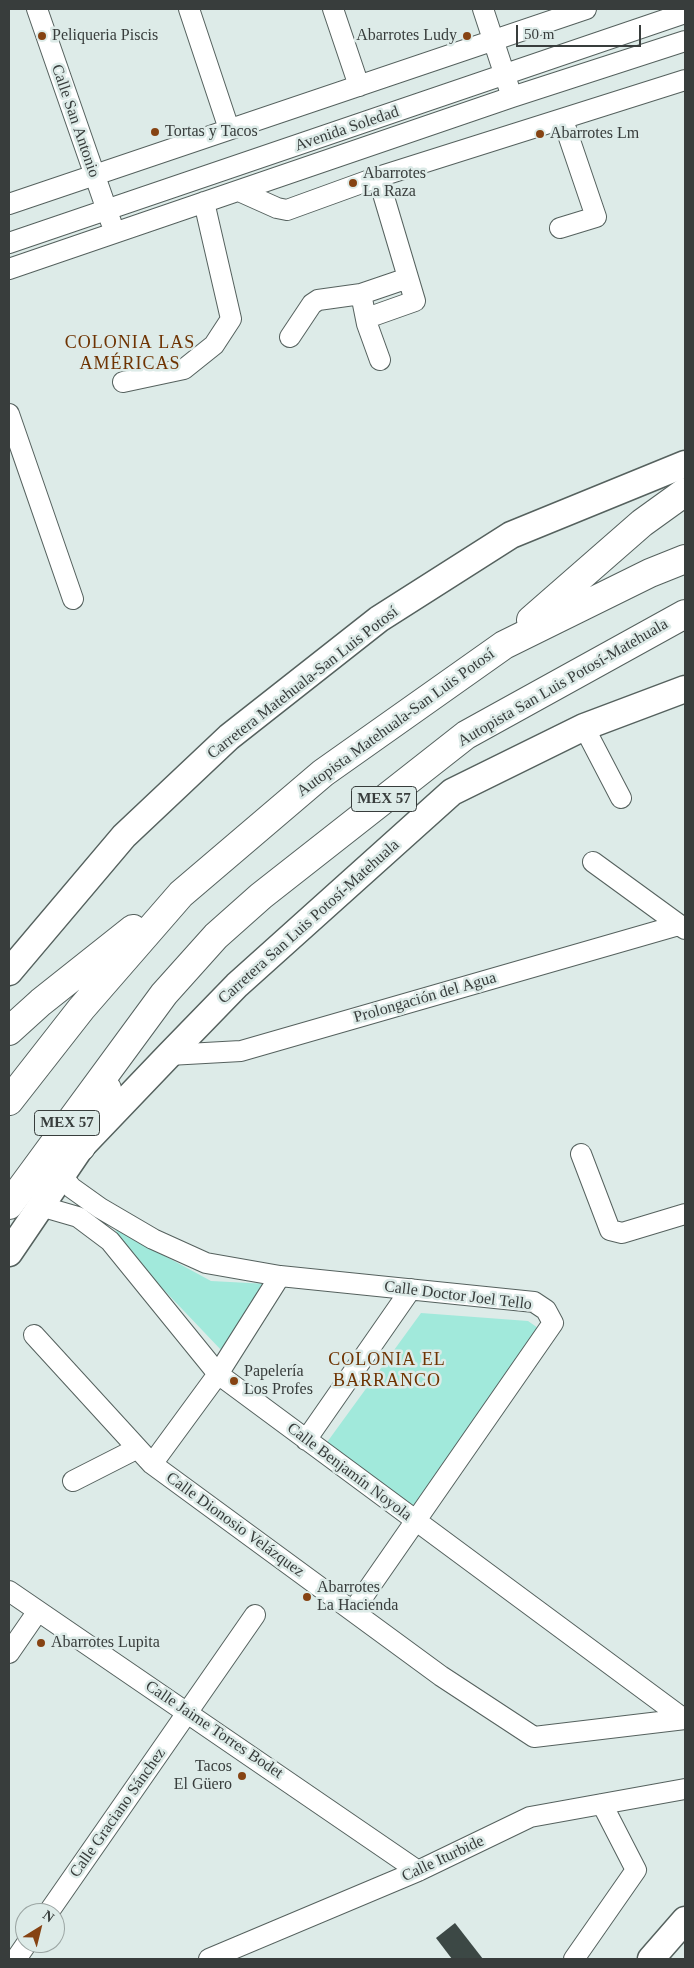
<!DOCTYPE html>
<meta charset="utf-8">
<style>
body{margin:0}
#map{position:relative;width:694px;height:1968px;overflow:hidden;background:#ddebe8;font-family:Georgia,serif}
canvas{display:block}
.frame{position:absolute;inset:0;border:10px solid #383d3c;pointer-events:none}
.north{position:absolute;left:15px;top:1903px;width:50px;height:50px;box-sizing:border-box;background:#ddebe8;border:1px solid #9ba5a3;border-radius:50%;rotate:36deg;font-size:14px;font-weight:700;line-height:20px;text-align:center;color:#383d3c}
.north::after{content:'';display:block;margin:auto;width:18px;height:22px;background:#864313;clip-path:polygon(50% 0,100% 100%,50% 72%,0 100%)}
.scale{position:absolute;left:516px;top:25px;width:125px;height:22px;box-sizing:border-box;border:2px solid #383d3c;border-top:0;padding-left:6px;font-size:15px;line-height:18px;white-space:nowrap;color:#383d3c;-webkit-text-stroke:4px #ddebe8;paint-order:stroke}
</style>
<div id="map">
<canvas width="694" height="1968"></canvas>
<div class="frame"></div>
<div class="north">N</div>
<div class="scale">50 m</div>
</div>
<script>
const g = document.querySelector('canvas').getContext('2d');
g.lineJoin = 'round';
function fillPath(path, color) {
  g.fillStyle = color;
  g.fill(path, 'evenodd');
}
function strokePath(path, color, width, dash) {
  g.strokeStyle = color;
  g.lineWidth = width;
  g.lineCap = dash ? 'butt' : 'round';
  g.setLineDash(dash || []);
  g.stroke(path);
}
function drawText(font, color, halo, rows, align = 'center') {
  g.font = font + ' Georgia,serif';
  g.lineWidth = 5;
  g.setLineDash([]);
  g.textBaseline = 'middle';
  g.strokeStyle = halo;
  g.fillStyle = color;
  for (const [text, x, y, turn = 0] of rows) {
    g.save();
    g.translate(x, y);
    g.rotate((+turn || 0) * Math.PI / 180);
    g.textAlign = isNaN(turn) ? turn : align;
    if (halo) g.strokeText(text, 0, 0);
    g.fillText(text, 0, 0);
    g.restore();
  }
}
const green = new Path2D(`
 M115,1229L211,1281L268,1284L222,1351L125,1249Z
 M421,1313L528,1321L541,1330L412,1507L325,1445Z`);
const building = new Path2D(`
 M455,1923L483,1959H452L436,1938Z`);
const minor = new Path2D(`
 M37,9L111,222
 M189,9L229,129
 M333,9L359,86
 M483,9L509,88
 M239,191L277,208L287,210L378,177L685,80
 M9,204L586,9
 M560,228L596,217L563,120
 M9,243L685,13
 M9,269L512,97L685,41
 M367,318L415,301L378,177
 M290,337L312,304L318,300L361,294
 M380,360L367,324L361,294L408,278
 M123,382L184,369L214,345L231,319L204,202
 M9,414L73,599
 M584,727L621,798
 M593,862L685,929
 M169,1055L241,1051L679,925
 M581,1154L610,1230L622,1233L685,1214
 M61,1175L72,1188L100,1208L153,1239L206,1263L280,1276L534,1302L546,1310L553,1323L353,1611
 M40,1206L78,1217L110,1241L218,1374L684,1719
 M34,1335L152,1464L441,1676L534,1737L685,1719
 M306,1440L411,1289
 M152,1464L218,1374L280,1276
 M73,1481L136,1449
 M9,1591L418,1871
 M9,1653L38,1611
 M48,1913L255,1615
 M16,1959L27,1943
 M209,1959L418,1871L530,1817L685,1789
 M574,1959L636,1870L602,1804`);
const major = new Path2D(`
 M9,972L124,836L229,737L379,619L511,535L685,464
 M9,1253L81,1147L169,1055L237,985L452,792L584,727L685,689
 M651,1959L685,1920`);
const highway = new Path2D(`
 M531,620L642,523L685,492
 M9,1031L41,1002L133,929
 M9,1101L81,1009L181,894L323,773L504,645L650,573L685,559
 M81,1147L107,1089
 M9,1205L164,994L216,936L261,896L466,735L685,614`);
const markers = [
 [42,36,5,"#864313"],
 [467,36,5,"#864313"],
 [155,132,5,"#864313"],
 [540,134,5,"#864313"],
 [353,183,5,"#864313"],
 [234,1381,5,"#864313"],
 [307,1597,5,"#864313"],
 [41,1643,5,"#864313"],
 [242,1776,5,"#864313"]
];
const shields = [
 [384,799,65],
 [67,1123,65]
];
const shieldNames = [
 ["MEX 57",384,799],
 ["MEX 57",67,1123]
];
const poiNames = [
 ["Peliqueria Piscis",52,36],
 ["Abarrotes Ludy",457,36,"right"],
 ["Tortas y Tacos",165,132],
 ["Abarrotes Lm",550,134],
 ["Abarrotes",363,174],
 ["La Raza",363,192],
 ["Papelería",244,1372],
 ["Los Profes",244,1390],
 ["Abarrotes",317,1588],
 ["La Hacienda",317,1606],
 ["Abarrotes Lupita",51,1643],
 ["Tacos",232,1767,"right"],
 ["El Güero",232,1785,"right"]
];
const streetNames = [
 ["Calle San Antonio",75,121,71],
 ["Avenida Soledad",347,129,-19],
 ["Carretera Matehuala-San Luis Potosí",303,683,-38],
 ["Autopista San Luis Potosí-Matehuala",563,683,-30],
 ["Autopista Matehuala-San Luis Potosí",396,723,-36],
 ["Carretera San Luis Potosí-Matehuala",309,922,-42],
 ["Prolongación del Agua",425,998,-16],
 ["Calle Doctor Joel Tello",458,1296,7],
 ["Calle Benjamín Noyola",349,1472,37],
 ["Calle Dionosio Velázquez",235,1525,36],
 ["Calle Jaime Torres Bodet",214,1730,34],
 ["Calle Graciano Sánchez",118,1813,-55],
 ["Calle Iturbide",443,1859,-25]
];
const neighbourhoodNames = [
 ["COLONIA LAS",130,343],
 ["AMÉRICAS",130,364],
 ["COLONIA EL",387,1360],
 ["BARRANCO",387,1381]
];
fillPath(green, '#a1e9db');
fillPath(building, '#3c4845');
strokePath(minor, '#55615e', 22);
strokePath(major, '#55615e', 29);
strokePath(highway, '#55615e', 30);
strokePath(minor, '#fff', 20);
strokePath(major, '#fff', 26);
strokePath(highway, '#fff', 28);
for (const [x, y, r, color] of markers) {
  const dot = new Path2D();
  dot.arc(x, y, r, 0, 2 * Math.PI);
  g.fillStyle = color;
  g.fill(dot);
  strokePath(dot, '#ddebe8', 2);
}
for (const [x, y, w] of shields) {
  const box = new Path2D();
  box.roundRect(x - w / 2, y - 12.5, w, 25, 4);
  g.fillStyle = '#ddebe8';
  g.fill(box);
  strokePath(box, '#383d3c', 1);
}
drawText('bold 15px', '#383d3c', null, shieldNames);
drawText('16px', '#383d3c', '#ddebe8', poiNames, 'left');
drawText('16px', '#383d3c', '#ddebe8', streetNames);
g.letterSpacing = '1px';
drawText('18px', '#6e3302', '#ddebe8', neighbourhoodNames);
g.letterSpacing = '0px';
</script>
